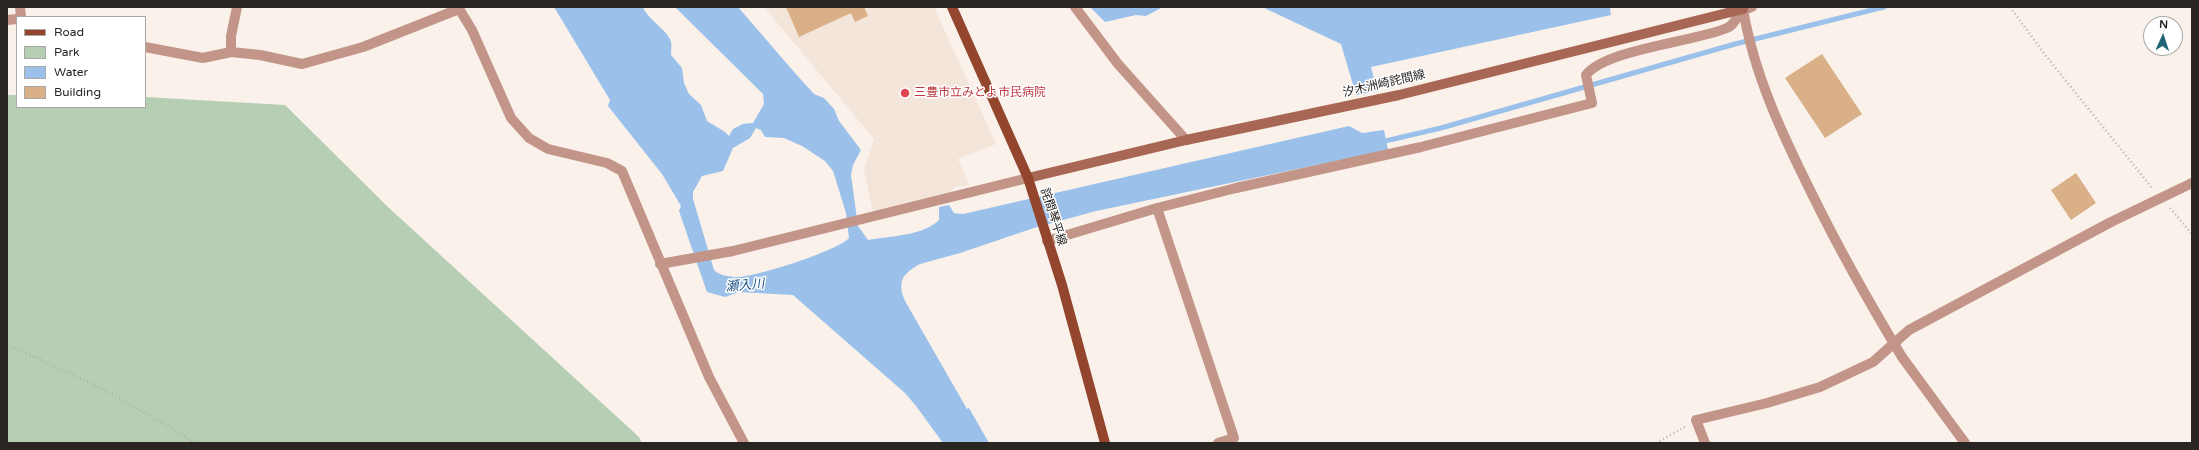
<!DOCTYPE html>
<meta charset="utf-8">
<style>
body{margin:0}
#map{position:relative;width:2199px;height:450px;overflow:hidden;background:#f9f1ea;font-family:"Varela Round",sans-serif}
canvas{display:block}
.frame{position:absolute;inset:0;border:8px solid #282522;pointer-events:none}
.legend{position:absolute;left:16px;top:16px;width:130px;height:92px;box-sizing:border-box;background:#fff;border:1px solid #a9a8a7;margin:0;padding:5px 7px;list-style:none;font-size:12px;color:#282522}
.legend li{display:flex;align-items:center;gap:8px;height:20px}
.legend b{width:20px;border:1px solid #a9a8a7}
.north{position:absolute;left:2143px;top:16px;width:40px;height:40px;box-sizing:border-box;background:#fff;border:1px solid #a9a8a7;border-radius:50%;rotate:3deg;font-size:11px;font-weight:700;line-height:16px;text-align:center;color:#282522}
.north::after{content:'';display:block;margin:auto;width:14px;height:18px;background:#206576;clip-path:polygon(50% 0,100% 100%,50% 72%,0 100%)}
</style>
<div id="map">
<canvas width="2199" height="450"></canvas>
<div class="frame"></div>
<ul class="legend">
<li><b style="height:5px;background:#93452e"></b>Road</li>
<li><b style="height:11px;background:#b6cfb4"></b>Park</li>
<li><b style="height:11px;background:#9bc1ea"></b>Water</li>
<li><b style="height:11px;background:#dab089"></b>Building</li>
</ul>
<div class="north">N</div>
</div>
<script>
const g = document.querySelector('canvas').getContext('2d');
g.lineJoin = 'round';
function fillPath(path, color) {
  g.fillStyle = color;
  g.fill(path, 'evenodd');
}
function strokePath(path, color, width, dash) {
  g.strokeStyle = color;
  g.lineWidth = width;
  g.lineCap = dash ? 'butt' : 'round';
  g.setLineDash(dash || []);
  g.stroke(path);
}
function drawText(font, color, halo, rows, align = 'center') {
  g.font = font + ' "Varela Round","Noto Sans JP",sans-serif';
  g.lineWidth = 3;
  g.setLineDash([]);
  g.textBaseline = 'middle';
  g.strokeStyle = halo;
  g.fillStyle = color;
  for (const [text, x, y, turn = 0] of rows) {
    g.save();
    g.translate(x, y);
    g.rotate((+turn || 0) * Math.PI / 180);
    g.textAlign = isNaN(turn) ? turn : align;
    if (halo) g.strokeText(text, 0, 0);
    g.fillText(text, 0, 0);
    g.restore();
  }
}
const built = new Path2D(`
 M764,7H934L996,144L958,159L969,185L955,187L948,195L873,213L864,170L874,139Z`);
const green = new Path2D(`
 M7,95H17V107H145V97L285,105L388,207L639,437L642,443H7Z`);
const water = new Path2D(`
 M554,7H643C646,18 669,31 671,42C672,46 671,51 671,55L682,68L684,83L689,94L701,105L707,121L725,132L729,136L733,129L743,124L753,123L764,104L763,94L675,7H738L795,73L814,94L824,98L834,109L839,121L861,150L853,165L851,175L858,226L868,240C890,236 923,236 939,220V207L949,205L954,213L963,214L1349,126L1362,133L1384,130L1388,150L1096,211L1034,228L960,253L920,264C902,274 897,282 905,301L967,409L969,408L989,443H943L916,406L905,393L793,295L739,292L725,297L707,292L679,211L681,206L662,174L608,106L610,100ZM756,128L761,130L765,137L784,138L802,146L825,161L833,171L846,213L849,238C837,251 756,277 737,277C729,277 719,275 714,270L693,199V192L702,176L723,171L733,148L750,138Z
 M1090,7H1163L1146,16L1136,15L1105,22Z
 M1262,7H1610L1611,15L1371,67L1377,91L1356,95L1341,44Z`);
const stream = new Path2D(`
 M1381,142L1441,128L1735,44L1884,7`);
const building = new Path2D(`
 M786,7H864L868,16L855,22L851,13L799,37Z
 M1822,54L1862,114L1825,138L1785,78Z
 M2076,173L2096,203L2071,220L2051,190Z`);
const path = new Path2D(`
 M2010,7L2046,56L2152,188
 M2170,208L2192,234
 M7,345C74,373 134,404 195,443
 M1656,443L1685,427`);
const minor = new Path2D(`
 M20,7L21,17
 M458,7L472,30L511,118L529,138L548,149L607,163L622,171L709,377L744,443
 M1075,7L1118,64L1186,140
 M7,20L17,19
 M145,47L203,58L231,52L260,55L302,64L363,47L459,9
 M231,52V36L237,7
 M1157,208L1236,188L1421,147L1592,103L1586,75C1606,49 1694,42 1727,28C1737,24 1736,11 1752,7
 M1047,241L1157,208L1234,438L1218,443
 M660,264L733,251L1028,178
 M1902,357L1965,443
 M1705,443L1696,420L1767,403L1820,387L1873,362L1909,330L2111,222L2192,183`);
const tertiary = new Path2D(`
 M1743,9C1754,75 1783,136 1813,196C1840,251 1870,304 1902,357`);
const secondary = new Path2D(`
 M1028,178L1186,140L1399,95L1743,9V7`);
const primary = new Path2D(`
 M952,7L1028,178L1062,285L1105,443`);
const markers = [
 [905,93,5,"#e0444e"]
];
const streetNames = [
 ["汐木洲崎詫間線",1384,84,-13],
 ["詫間琴平線",1053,217,72]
];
const healthNames = [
 ["三豊市立みとよ市民病院",914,93]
];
const waterNames = [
 ["瀬入川",745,286,-5]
];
fillPath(built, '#f3e5d9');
fillPath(green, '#b6cfb4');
fillPath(water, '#9bc1ea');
strokePath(stream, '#9bc1ea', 5);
fillPath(building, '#dab089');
strokePath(path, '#b4aea8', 2.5, [1, 3]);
strokePath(minor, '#c39588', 10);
strokePath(tertiary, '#c39588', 10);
strokePath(secondary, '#a86754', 10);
strokePath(primary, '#93452e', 10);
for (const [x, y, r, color] of markers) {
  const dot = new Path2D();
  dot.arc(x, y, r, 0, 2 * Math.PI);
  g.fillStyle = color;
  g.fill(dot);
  strokePath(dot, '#fff', 1.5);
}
drawText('12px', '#282522', '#fff', streetNames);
drawText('12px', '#be3a42', '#fff', healthNames, 'left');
drawText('italic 13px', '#1f5487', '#fff', waterNames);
</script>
